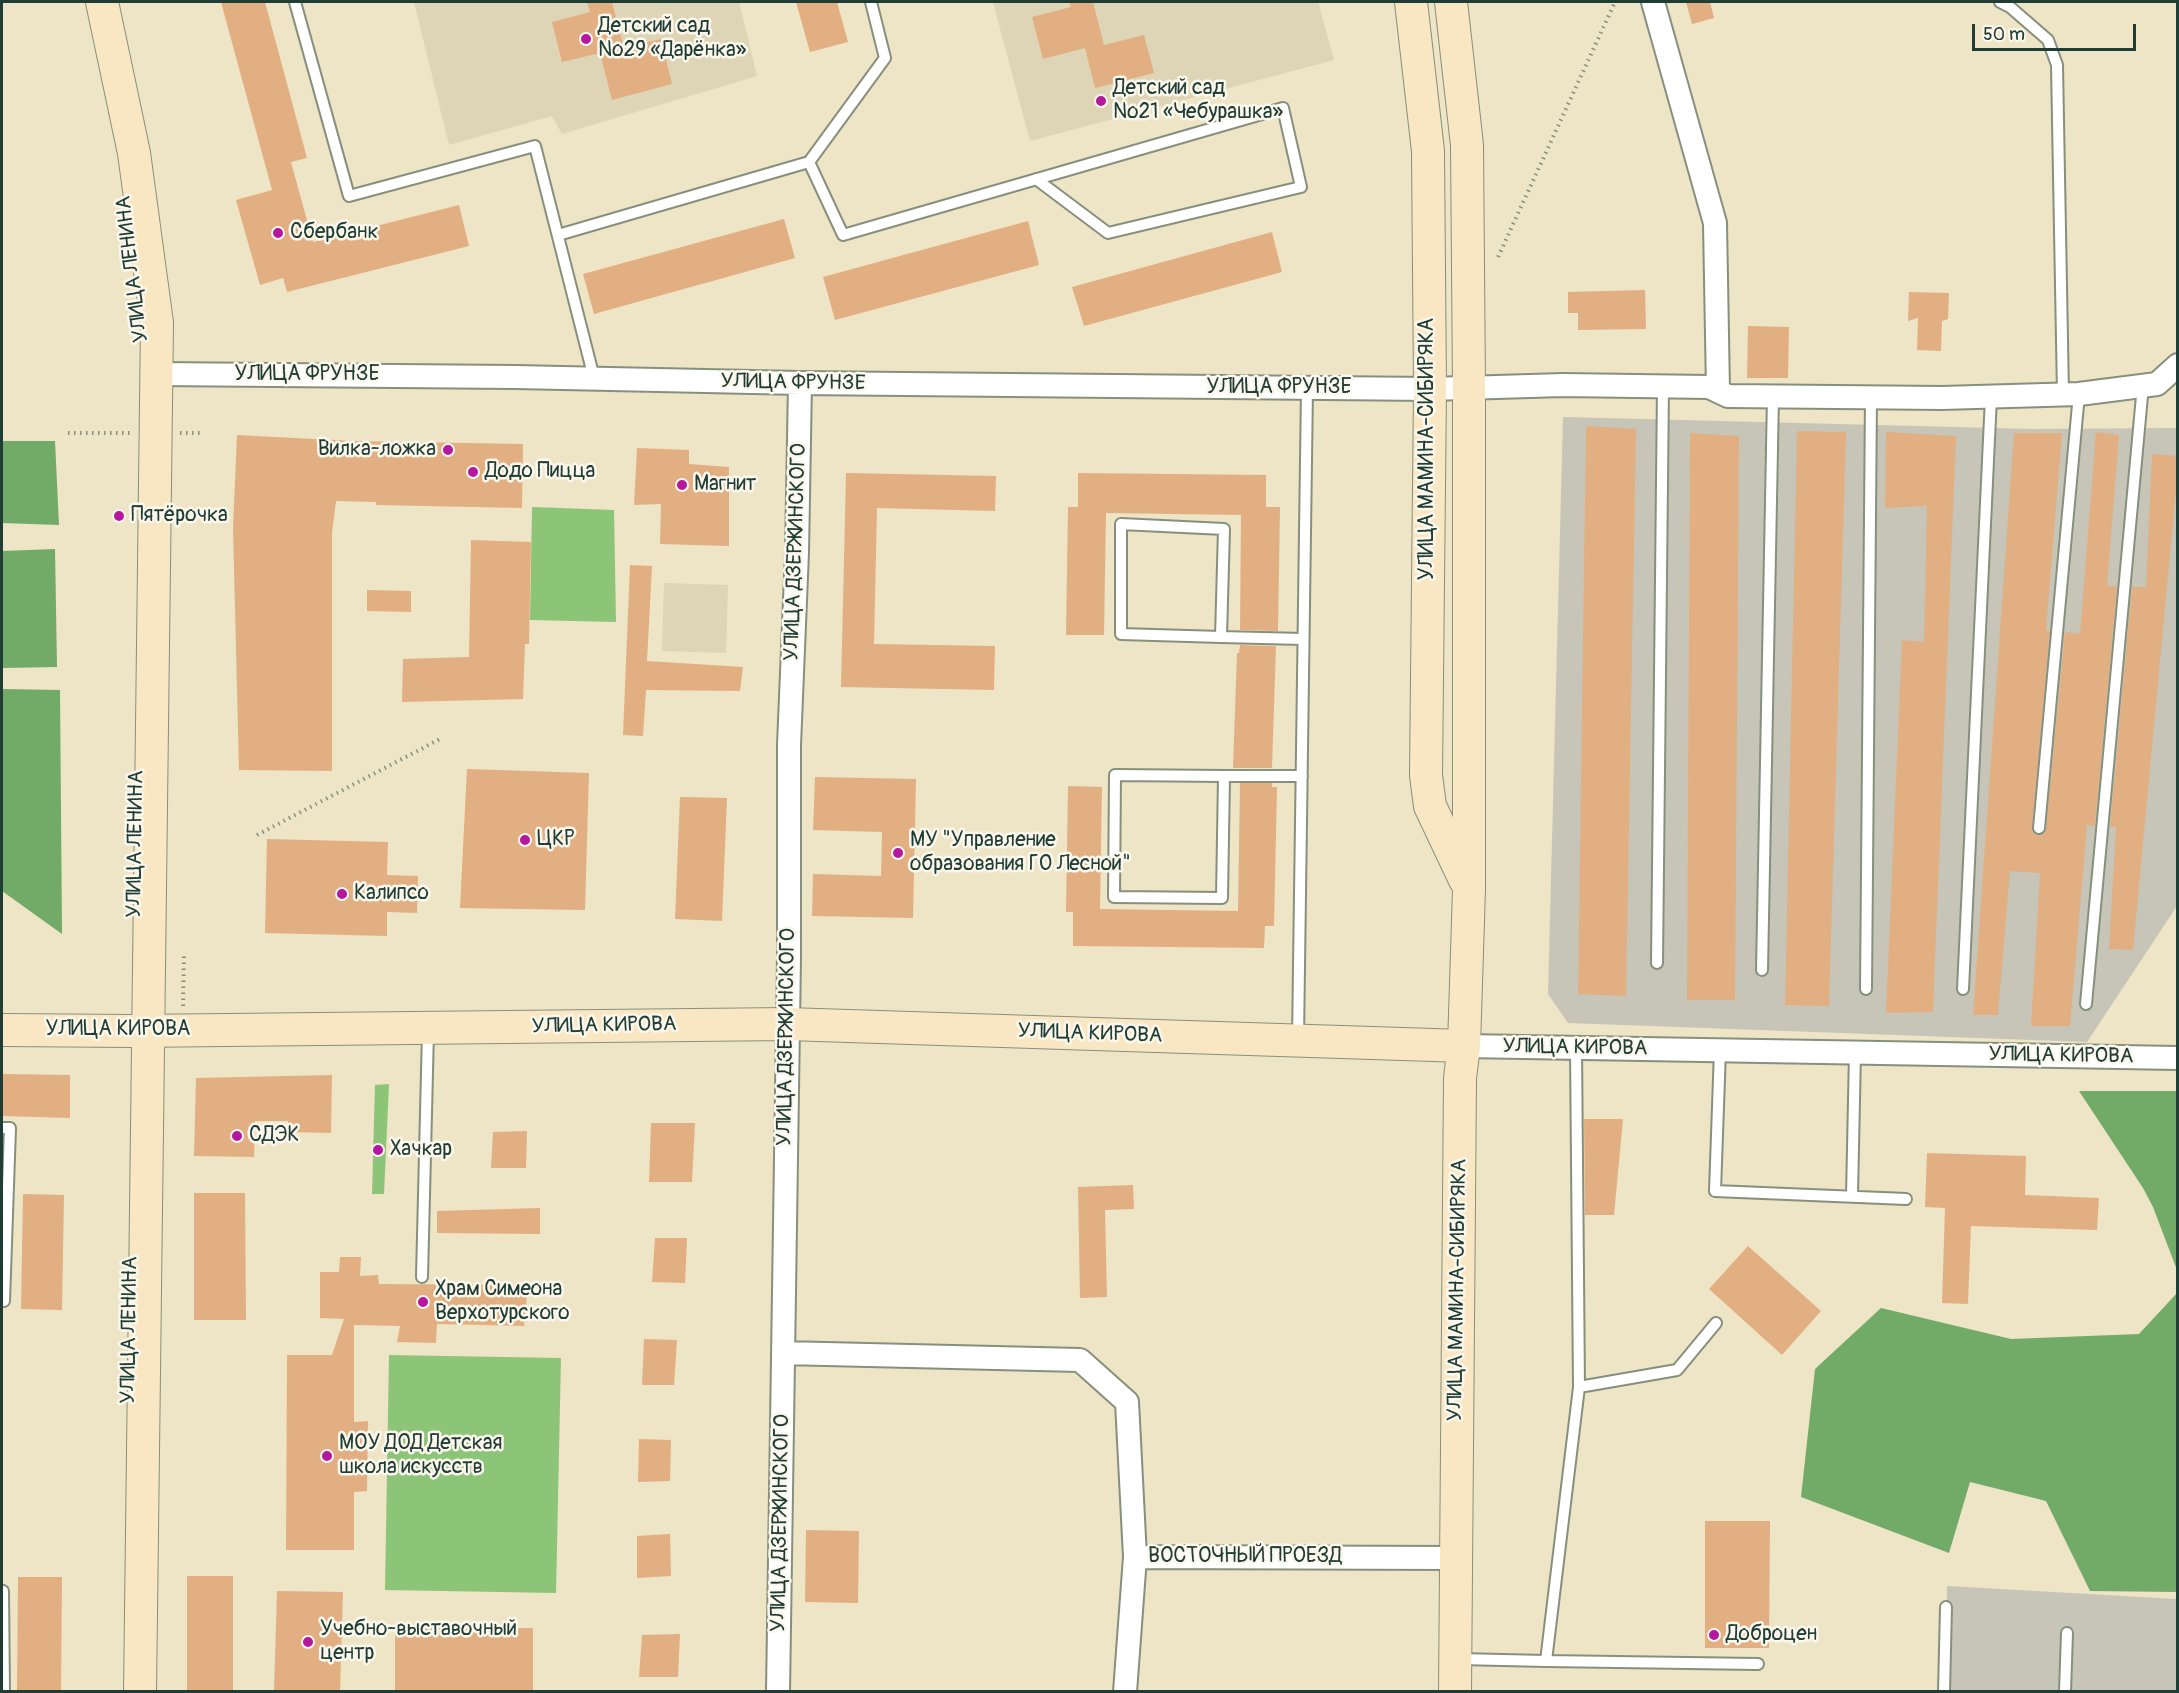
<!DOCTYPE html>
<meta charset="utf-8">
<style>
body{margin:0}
#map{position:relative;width:2179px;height:1693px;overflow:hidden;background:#eee4c6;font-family:Pangolin,sans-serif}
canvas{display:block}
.frame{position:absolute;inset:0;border:3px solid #1f3d34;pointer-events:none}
.scale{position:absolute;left:1972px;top:24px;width:164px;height:27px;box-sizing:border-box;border:3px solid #1f3d34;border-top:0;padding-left:8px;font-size:18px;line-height:21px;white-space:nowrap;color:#1f3d34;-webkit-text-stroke:4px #fbf7ec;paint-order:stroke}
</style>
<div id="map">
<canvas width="2179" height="1693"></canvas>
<div class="frame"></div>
<div class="scale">50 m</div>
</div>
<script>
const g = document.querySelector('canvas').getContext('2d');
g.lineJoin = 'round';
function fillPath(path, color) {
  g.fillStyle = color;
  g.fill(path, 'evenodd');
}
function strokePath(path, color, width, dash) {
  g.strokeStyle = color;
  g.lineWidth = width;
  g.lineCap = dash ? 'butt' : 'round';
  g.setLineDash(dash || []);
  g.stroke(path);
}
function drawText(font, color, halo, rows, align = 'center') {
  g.font = font + ' Pangolin,sans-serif';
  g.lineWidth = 5;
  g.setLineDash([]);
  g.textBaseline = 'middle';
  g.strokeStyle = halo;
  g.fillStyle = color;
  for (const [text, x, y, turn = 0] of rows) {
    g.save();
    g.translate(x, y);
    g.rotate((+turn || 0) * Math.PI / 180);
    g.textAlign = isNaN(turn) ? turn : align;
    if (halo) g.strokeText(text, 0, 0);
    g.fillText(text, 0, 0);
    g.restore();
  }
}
const built = new Path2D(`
 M414,2H739L757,76L562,134L552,116L449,145Z
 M993,2H1318L1334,60L1030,141Z
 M664,583L728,585L726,653L662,651Z`);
const industrial = new Path2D(`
 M1563,417L2033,429L2177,428V906L2087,1042L1568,1023L1548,994Z
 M1947,1586L2177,1599V1691L1946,1692Z`);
const green = new Path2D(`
 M532,507L614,510L616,622L530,620Z
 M389,1084L384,1194H372L375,1085Z
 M389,1355L561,1358L556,1593L385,1590Z`);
const forest = new Path2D(`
 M2,441H55L59,525L2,523Z
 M55,549L57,667L2,668V551Z
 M2,689L60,690L62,934L2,891Z
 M2079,1091H2177V1270L2153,1207L2143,1188Z
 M2177,1293V1592L2090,1591L2046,1501L1970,1482L1949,1553L1801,1497L1815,1369L1881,1308L2011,1339L2139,1334Z`);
const building = new Path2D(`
 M221,2H265L307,158L291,162L313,242L459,205L469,246L287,292L283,278L260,285L236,200L272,190Z
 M587,2H612L624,48L661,39L672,84L612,100L600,53L562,62L552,22L590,12Z
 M796,2H837L848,42L810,52Z
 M1069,2H1093L1104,45L1144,35L1154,73L1095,88L1085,48L1043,59L1032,17L1071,7Z
 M1686,2H1710L1714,18L1692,24Z
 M784,219L795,258L594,314L583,274Z
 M1028,221L1039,265L835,320L823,277Z
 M1272,232L1282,272L1084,326L1072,287Z
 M1645,290L1646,329L1578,330V313H1568V292Z
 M1909,292L1949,293L1948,319L1942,321L1941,351L1917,350L1918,318L1908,321Z
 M1748,326L1789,327L1788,378H1747Z
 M1586,426L1636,429L1626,996L1578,994Z
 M1797,431L1846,432L1829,1006L1785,1005Z
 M1886,432L1956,436L1933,1012L1886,1013L1902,640L1924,642L1927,506L1885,508Z
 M2096,432L2119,435L2107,586H2117L2095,826L2087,825L2070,1026H2031L2040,873L2010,871L1998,1015H1973L2014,433H2062L2046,630L2050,631L2032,827L2034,834L2039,835L2045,833L2046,829L2065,632L2080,634Z
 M1690,433L1739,436L1735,1000H1687Z
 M237,435L353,441L523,444L522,508L376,505V502L336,501L332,533V771L239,770L233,528Z
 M637,448L689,450V464L729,467V546L660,544L661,504L634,505Z
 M2152,454L2178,456V469L2133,950L2109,949L2116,827H2110L2132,587H2146Z
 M846,473L996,476L995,511L877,508L874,644L995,646L994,690L841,687Z
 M1078,473L1266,475V507H1280L1278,631L1240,630L1241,515L1106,513L1104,635H1066L1068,507H1078Z
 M471,540L531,542L529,644H525L523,699L402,702L403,659L469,657Z
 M630,565L652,566L647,661L743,667L740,691L646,690L643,736L623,735Z
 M367,590L411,591V612L367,611Z
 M1240,645L1276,646L1272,768H1233L1237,653H1239Z
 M467,769L589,773L585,910L460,908Z
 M815,777L916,779L913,918L812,916L813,874L881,876L882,832L813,830Z
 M1240,783H1272V787H1277L1274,926H1265L1264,948L1073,946V912H1066L1068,786L1102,787L1100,909L1238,911Z
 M680,797L727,798L722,921L675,919Z
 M267,839L388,842L387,875L418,876L417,913L387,912V936L265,933Z
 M2,1074L70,1075V1118L2,1116Z
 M332,1075L331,1133L288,1132V1121H255L254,1157L194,1156L196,1078Z
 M1584,1119H1623L1614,1215H1585Z
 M651,1123H695L692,1182H649Z
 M527,1131L526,1168H491L493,1132Z
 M1927,1153L2026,1156L2025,1195L2099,1198L2097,1230L1971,1226L1968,1304L1942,1303L1945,1208L1925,1207Z
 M1133,1185L1134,1209L1105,1210L1107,1297L1080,1298L1078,1187Z
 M194,1193H245L246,1320H194Z
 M23,1194L64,1195L62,1310L21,1309Z
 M540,1208V1234L437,1233V1211Z
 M655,1238H687L685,1283L652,1282Z
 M1748,1246L1821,1311L1782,1355L1709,1289Z
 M340,1257H361L360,1276L378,1275L379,1284L528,1285L524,1326L437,1324L436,1343L397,1342L400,1326L354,1325V1422L368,1421L367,1491L354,1492V1550H286L287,1355H332L344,1319L320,1318V1272H339Z
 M644,1339L677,1340L674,1385H642Z
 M639,1439L671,1440L670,1481L638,1482Z
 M1705,1521H1770L1769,1648H1705Z
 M806,1530L859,1531L858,1603L805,1602Z
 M670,1534L671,1576L637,1578V1536Z
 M187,1576H233V1692H187Z
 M18,1577H62L61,1692H17Z
 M277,1591L343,1592L340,1692H274Z
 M395,1628H533V1692H395Z
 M680,1634L678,1677H639L642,1635Z`);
const path = new Path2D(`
 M1498,257L1615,2
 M68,433H130
 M180,433H200
 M257,835L442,738
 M183,1006L184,953`);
const lane = new Path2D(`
 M295,2L349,196L535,146L594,378
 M2000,2L2010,7L2048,40L2057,65L2063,395
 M809,162L885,58L871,2
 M558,235L809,162L843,235L1283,108L1301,187L1108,233L1036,179
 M1221,637L1121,634V524L1224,529L1221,637L1303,639
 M1224,776L1115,775L1114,897L1222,898L1224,776H1302
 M2039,828L2079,394
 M1657,963L1663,386
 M1762,970L1773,396
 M1866,989L1871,397
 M1963,989L1991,397
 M2086,1004L2143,385
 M1298,1039L1307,388
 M1720,1050L1715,1191L1906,1199
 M2,1128H10L4,1301
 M1852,1196L1855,1052
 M422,1277L428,1031
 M1579,1387L1677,1370L1716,1323
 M3,1591L4,1692
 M1459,1659L1546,1661L1579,1387L1576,1048
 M1546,1661L1758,1664
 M1944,1692L1946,1607
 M2065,1692L2067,1633`);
const street = new Path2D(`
 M1653,2L1715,223L1718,391
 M156,374L515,377L800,383L1430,389L1563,385L1709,387L1728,396L1942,398L2079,394L2157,384L2178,365
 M1464,1046L2178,1058
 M783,1353L1080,1360L1127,1402L1135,1557
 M778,1692L789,957V745L797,552L800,383
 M1125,1692L1135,1557L1455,1558`);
const secondary = new Path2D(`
 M102,2L134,153L157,323L140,1692
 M1411,2L1428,151L1430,389L1426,775L1430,806L1465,880
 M1451,2L1467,145L1469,388V889L1464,1046L1460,1078L1455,1692
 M2,1030L133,1031L787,1024L1464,1046`);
const markers = [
 [586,39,6,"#b5179e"],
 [1101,101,6,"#b5179e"],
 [278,233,6,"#b5179e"],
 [448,450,6,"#b5179e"],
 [473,472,6,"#b5179e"],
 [682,485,6,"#b5179e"],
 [119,516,6,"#b5179e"],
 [525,840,6,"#b5179e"],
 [898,853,6,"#b5179e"],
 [342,894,6,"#b5179e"],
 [237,1136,6,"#b5179e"],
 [378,1150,6,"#b5179e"],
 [423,1302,6,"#b5179e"],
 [327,1456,6,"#b5179e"],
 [1714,1635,6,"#b5179e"],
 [308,1642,6,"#b5179e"]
];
const poiNames = [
 ["Детский сад",598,27],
 ["№29 «Дарёнка»",598,51],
 ["Детский сад",1113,89],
 ["№21 «Чебурашка»",1113,113],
 ["Сбербанк",290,233],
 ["Вилка-ложка",436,450,"right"],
 ["Додо Пицца",485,472],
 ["Магнит",694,485],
 ["Пятёрочка",131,516],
 ["ЦКР",537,840],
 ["МУ \"Управление",910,841],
 ["образования ГО Лесной\"",910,865],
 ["Калипсо",354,894],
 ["СДЭК",249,1136],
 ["Хачкар",390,1150],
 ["Храм Симеона",435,1290],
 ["Верхотурского",435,1314],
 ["МОУ ДОД Детская",339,1444],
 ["школа искусств",339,1468],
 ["Учебно-выставочный",320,1630],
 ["центр",320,1654],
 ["Доброцен",1726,1635]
];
const streetNames = [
 ["УЛИЦА ЛЕНИНА",133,269,-97],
 ["УЛИЦА ФРУНЗЕ",307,375],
 ["УЛИЦА ФРУНЗЕ",793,383,1],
 ["УЛИЦА ФРУНЗЕ",1279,388],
 ["УЛИЦА МАМИНА-СИБИРЯКА",1428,449,-90],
 ["УЛИЦА ДЗЕРЖИНСКОГО",796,552,-88],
 ["УЛИЦА ЛЕНИНА",136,844,-89],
 ["УЛИЦА КИРОВА",604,1026,-1],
 ["УЛИЦА КИРОВА",118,1030],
 ["УЛИЦА КИРОВА",1090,1034,2],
 ["УЛИЦА ДЗЕРЖИНСКОГО",787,1037,-89],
 ["УЛИЦА КИРОВА",1575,1048,1],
 ["УЛИЦА КИРОВА",2061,1056,1],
 ["УЛИЦА МАМИНА-СИБИРЯКА",1458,1290,-89],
 ["УЛИЦА ЛЕНИНА",130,1330,-89],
 ["УЛИЦА ДЗЕРЖИНСКОГО",781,1523,-89],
 ["ВОСТОЧНЫЙ ПРОЕЗД",1245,1557]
];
fillPath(built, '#ddd5b5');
fillPath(industrial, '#c7c5b8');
fillPath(green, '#8dc578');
fillPath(forest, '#72aa68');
fillPath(building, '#e2af82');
strokePath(lane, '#86907d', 14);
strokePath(street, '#86907d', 26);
strokePath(secondary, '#86907d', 34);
strokePath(path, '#86907d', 4, [1.5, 4.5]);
strokePath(lane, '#fff', 10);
strokePath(street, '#fff', 22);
strokePath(secondary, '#f9e7c3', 32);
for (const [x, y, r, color] of markers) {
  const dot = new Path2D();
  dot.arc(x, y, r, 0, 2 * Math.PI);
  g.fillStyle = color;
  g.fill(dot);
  strokePath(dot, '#fbf7ec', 2);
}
drawText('21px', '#1f3d34', '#fbf7ec', poiNames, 'left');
drawText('21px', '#1f3d34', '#fbf7ec', streetNames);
</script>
